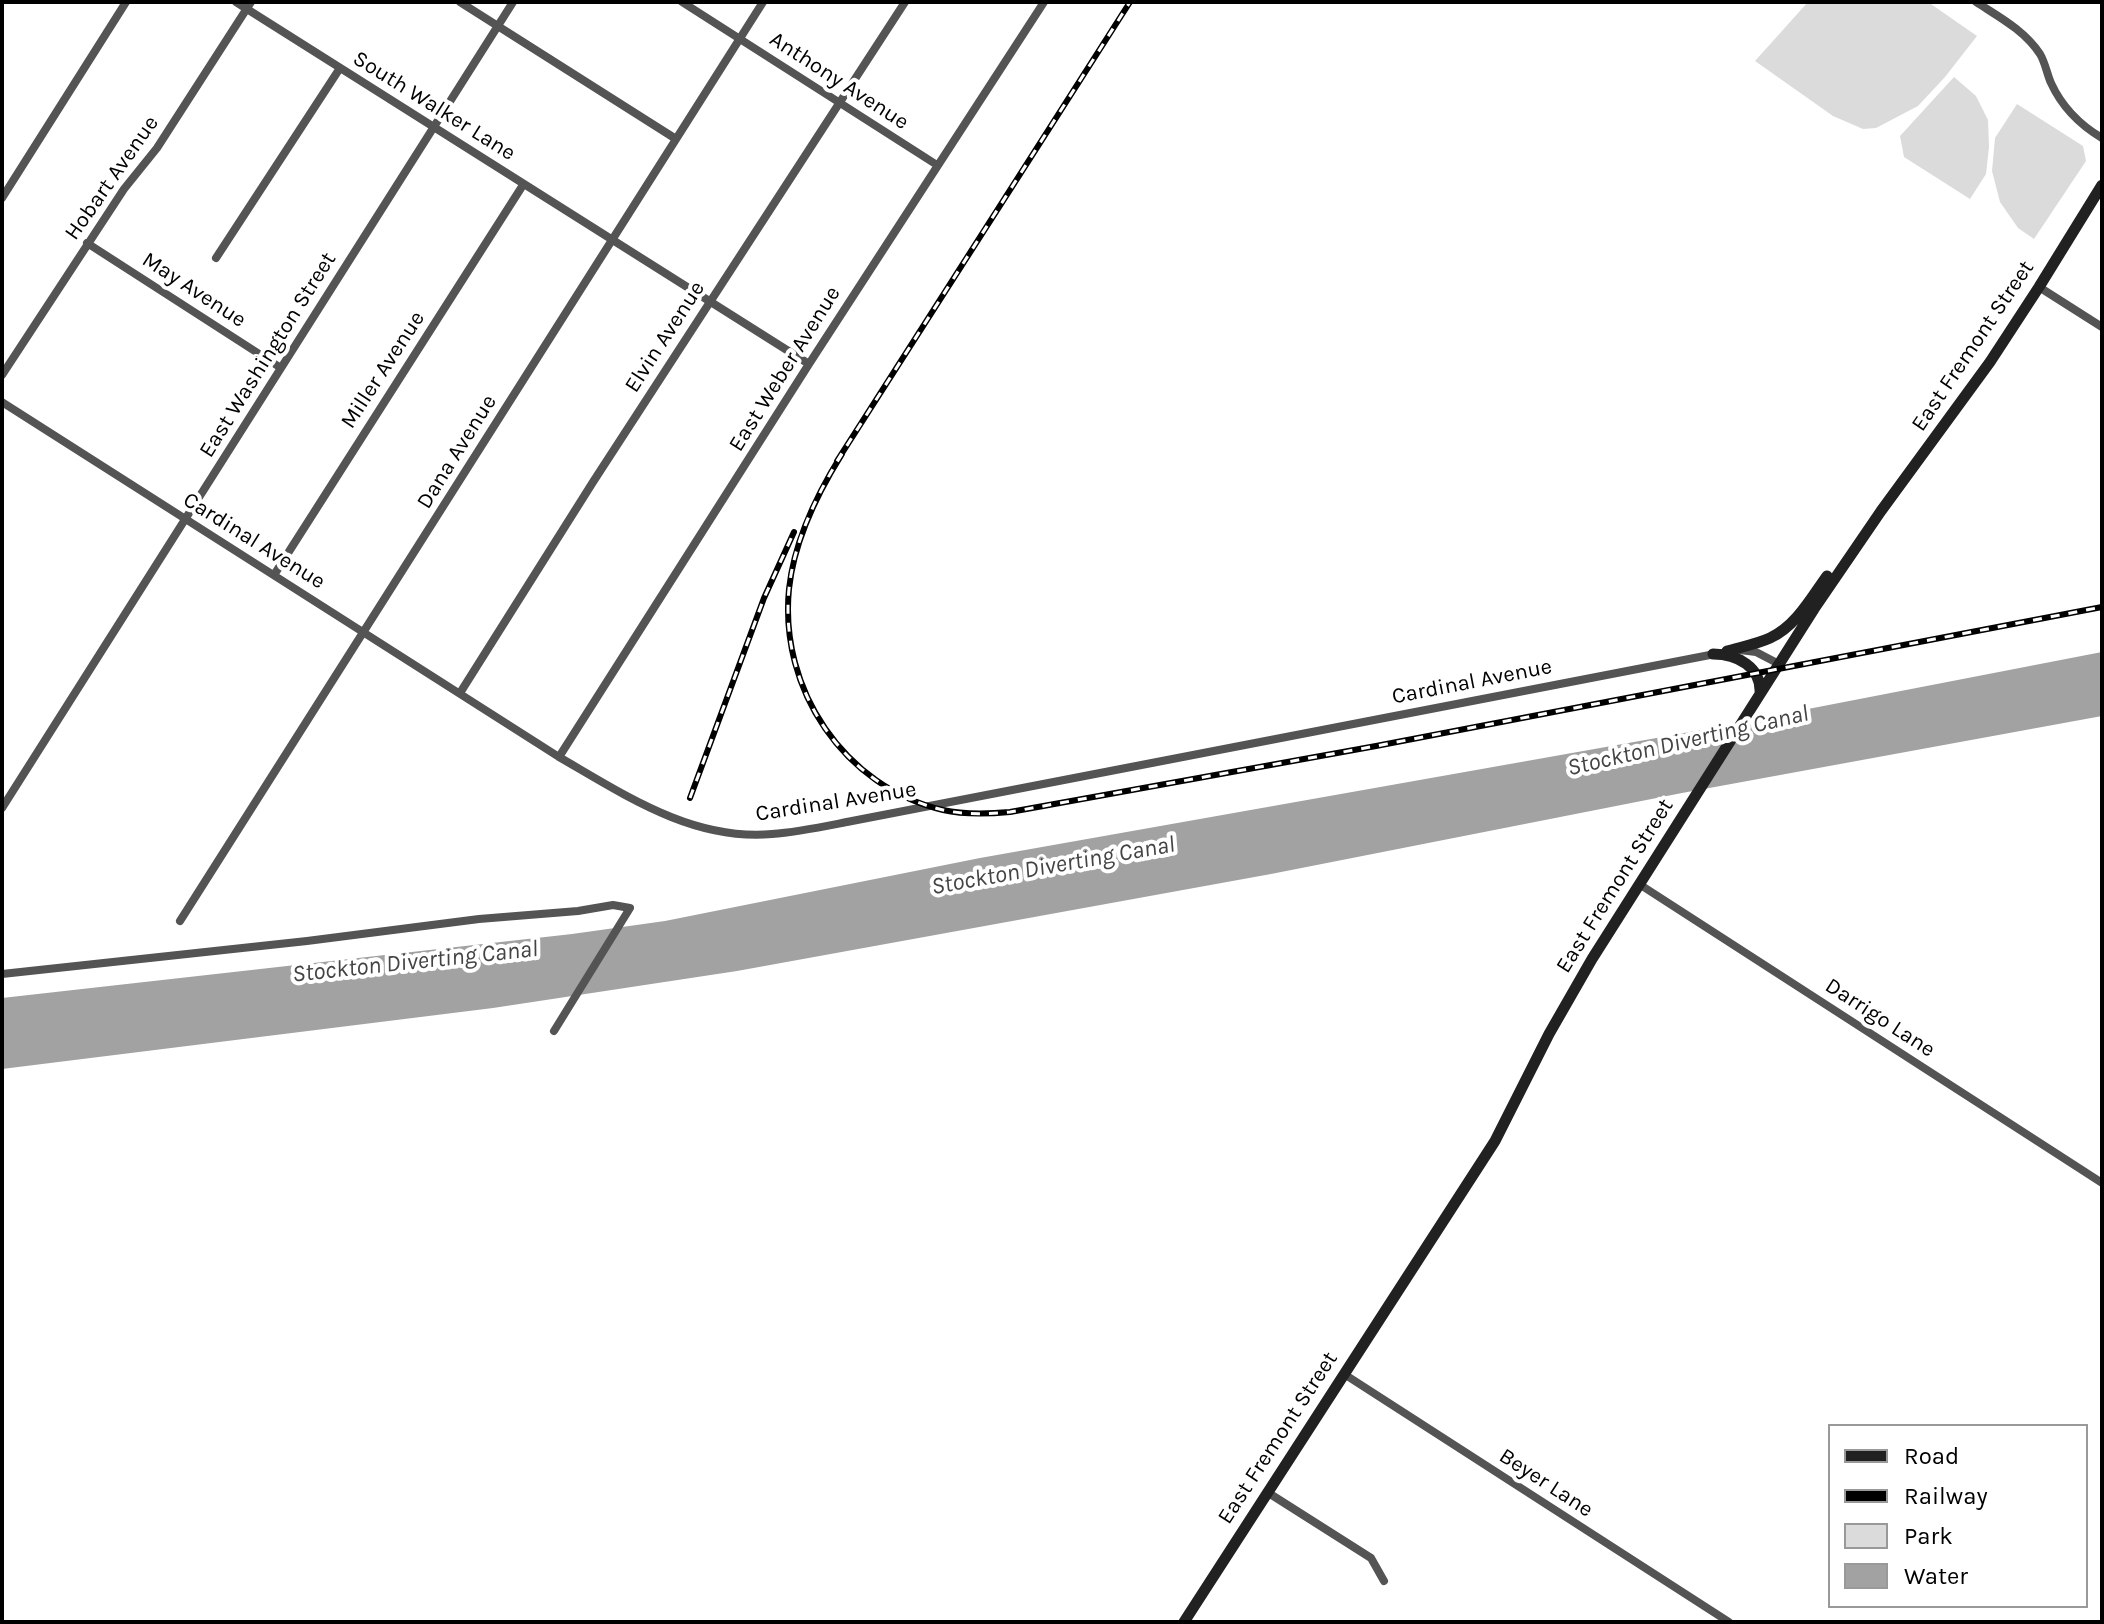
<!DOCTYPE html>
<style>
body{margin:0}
#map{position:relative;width:2104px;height:1624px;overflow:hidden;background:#fff;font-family:Karla,sans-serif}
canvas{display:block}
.frame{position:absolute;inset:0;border:4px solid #000;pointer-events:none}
.legend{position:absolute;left:1828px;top:1424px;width:260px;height:184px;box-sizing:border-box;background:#fff;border:2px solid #999;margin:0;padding:10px 14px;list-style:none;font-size:24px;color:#000}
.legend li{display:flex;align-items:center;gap:16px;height:40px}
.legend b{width:40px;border:2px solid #999}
</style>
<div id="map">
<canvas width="2104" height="1624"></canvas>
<div class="frame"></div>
<ul class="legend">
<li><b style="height:10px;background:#212121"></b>Road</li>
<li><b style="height:10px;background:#000"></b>Railway</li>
<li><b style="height:22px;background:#dbdbdb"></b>Park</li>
<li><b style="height:22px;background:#a2a2a2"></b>Water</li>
</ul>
</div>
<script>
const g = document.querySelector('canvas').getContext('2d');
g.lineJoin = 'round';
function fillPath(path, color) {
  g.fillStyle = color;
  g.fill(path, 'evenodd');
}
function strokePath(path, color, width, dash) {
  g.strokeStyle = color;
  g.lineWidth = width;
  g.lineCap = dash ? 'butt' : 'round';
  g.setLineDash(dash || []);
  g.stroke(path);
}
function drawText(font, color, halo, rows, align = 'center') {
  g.font = font + ' Karla,sans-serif';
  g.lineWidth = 8;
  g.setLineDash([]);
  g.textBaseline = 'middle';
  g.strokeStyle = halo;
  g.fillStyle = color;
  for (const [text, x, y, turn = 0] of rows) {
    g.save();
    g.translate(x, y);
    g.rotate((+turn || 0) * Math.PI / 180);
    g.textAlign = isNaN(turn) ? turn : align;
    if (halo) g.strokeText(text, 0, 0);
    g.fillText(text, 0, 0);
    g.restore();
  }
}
const green = new Path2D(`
 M1808,2H1928L1977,36L1945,77L1918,106L1876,128L1863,129L1833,116L1755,61Z
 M1954,77L1976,96L1988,120L1989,147L1986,174L1970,199L1904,157L1900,136Z
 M2017,104L2083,146L2086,161L2034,239L2018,228L2000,202L1992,171L1995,138Z`);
const water = new Path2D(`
 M2102,652V716L1682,793L1271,874L737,971L493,1008L2,1069V998L572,934L665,921L980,858L1679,734Z`);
const street = new Path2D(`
 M236,2L809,364
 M460,2L676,139
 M682,2L937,165
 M1976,2C1999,17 2024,30 2040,54C2045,62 2047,74 2051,83C2062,107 2080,125 2102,138
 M2,198L126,2
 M87,243L281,368
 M216,258L340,68
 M2039,287L2102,327
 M2,375L124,189L157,148L251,2
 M2,402L559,757C625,795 692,841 772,834C799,832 826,826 852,821L1715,654
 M274,575L523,185
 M1740,650L1756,652L1779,664
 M460,693L593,482L905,2
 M559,757L809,364L1044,2
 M2,808L513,2
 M1639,884L2102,1183
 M180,921L763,2
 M2,974L307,941L479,919L578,911L613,905L630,908L554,1031
 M1344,1374L1729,1622
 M1267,1492L1371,1558L1384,1581`);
const secondary = new Path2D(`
 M1727,651C1741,647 1757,644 1770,638C1796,626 1811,598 1827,576
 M1713,654C1737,654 1762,667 1760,694
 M1184,1622L1495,1141L1549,1034L1592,959L1814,609L1881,511L1990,362L2039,287L2102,185`);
const rail = new Path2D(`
 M842,454C817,494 794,541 789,589C779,689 844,787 943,810C965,815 988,814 1010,812L1376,746L2102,607
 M837,461L1130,2
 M690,798L764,598L794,532`);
const streetNames = [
 ["Anthony Avenue",839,81,33],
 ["South Walker Lane",434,106,32],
 ["Hobart Avenue",112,178,-55],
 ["May Avenue",194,290,33],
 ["Elvin Avenue",665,337,-57],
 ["East Fremont Street",1973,346,-56],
 ["East Washington Street",268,355,-58],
 ["East Weber Avenue",785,369,-58],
 ["Miller Avenue",383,370,-57],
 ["Dana Avenue",457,452,-58],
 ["Cardinal Avenue",254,541,32],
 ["Cardinal Avenue",1472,682,-11],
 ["Cardinal Avenue",836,802,-9],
 ["East Fremont Street",1615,886,-58],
 ["Darrigo Lane",1880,1018,33],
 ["East Fremont Street",1278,1438,-57],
 ["Beyer Lane",1546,1483,33]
];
const waterNames = [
 ["Stockton Diverting Canal",1688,741,-13],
 ["Stockton Diverting Canal",1053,866,-10],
 ["Stockton Diverting Canal",415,962,-6]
];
fillPath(green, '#dbdbdb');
fillPath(water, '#a2a2a2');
strokePath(street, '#545454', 8);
strokePath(secondary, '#212121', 11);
strokePath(rail, '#000', 6);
strokePath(rail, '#fff', 3, [9]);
drawText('22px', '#000', '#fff', streetNames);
drawText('italic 24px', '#434343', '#fff', waterNames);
</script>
